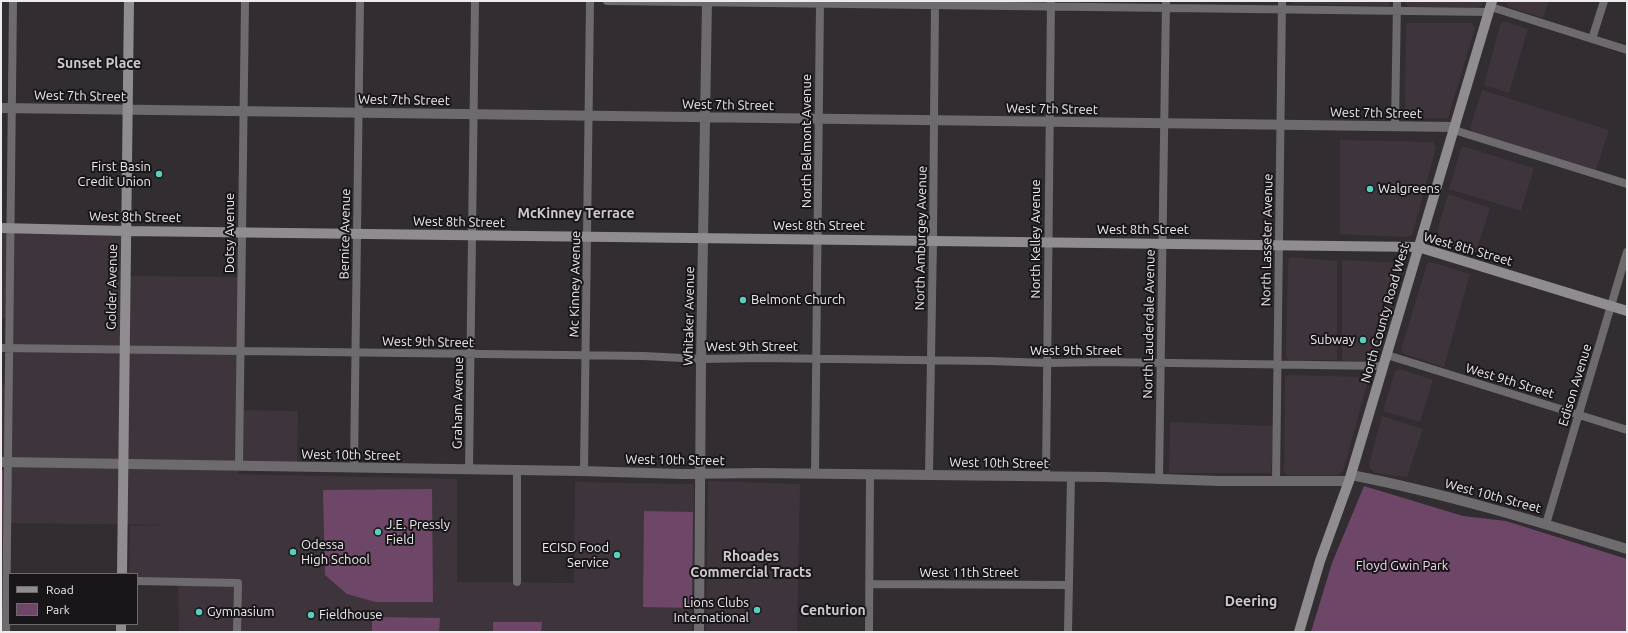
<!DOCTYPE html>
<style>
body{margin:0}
#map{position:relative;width:1628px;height:633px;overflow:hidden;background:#312d30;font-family:Ubuntu,sans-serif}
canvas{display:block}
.frame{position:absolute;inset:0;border:2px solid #eeebed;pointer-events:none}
.legend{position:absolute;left:8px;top:573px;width:130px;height:52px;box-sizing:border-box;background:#181618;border:1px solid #6e6b6d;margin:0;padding:5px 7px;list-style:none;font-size:12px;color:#eeebed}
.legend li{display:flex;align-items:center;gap:8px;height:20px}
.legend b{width:20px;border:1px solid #6e6b6d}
</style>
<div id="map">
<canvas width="1628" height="633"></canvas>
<div class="frame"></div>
<ul class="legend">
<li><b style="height:5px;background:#908d90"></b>Road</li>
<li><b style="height:11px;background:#6e4667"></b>Park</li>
</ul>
</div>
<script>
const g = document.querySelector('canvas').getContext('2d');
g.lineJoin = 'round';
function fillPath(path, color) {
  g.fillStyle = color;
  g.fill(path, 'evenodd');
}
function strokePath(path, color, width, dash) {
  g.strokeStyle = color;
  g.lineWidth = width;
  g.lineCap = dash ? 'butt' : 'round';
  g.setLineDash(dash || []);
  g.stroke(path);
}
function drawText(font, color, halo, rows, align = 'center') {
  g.font = font + ' Ubuntu,sans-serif';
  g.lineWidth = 4;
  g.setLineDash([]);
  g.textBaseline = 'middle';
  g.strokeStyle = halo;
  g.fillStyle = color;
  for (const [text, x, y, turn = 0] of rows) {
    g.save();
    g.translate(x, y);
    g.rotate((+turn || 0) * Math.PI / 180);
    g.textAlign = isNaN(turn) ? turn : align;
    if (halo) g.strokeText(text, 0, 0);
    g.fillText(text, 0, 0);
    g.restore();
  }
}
const built = new Path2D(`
 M1293,1H1390L1389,6L1293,4Z
 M1406,1H1483L1482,5L1478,8L1410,7L1406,4Z
 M1507,1H1549L1543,18L1509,7L1506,3Z
 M1504,21L1528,29L1509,93L1484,85L1500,25Z
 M1406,23H1472L1475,28L1448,118H1408L1405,114Z
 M1482,90L1609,130L1596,170L1473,132L1470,128Z
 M1340,140L1433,142L1436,148L1412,235L1408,237L1340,234Z
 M1462,146L1534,168L1521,211L1449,189Z
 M1448,194L1490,208L1476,252L1440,241L1436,235Z
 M1,227L126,228V259L117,260H126V276L240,277L239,410L298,411L297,467L238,466V474L457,479V582L574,583L575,482L692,484L694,487L692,632H179L178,582L137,579V574H129L130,526L170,525L7,523L8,463L1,462V385H9V318H1Z
 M1290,257L1337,261V360H1289L1286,357L1288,260Z
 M1342,260L1400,263L1402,268L1375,359L1372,362L1342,361Z
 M1431,262L1470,274L1444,367L1404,354L1401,350L1427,264Z
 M1400,369L1433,380L1420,422L1383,411L1395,372Z
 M1288,375L1366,377L1368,381L1343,471L1337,475H1287L1284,472L1285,378Z
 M1382,416L1423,429L1407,477L1375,473L1370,469L1369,464Z
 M1170,422L1274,426L1271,473H1169Z
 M708,481L800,484L797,632H706Z`);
const green = new Path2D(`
 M1,470H3L2,575H1Z
 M1364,486L1463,516L1506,521L1627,559V632H1311L1332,563Z
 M432,489L433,602H375L347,594L325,575L323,490Z
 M644,511L693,512L692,608L643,607Z
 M372,617L440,618L439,632H372Z
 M493,622H542L541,632H493Z`);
const minor = new Path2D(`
 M607,1L1489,12
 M1491,7L1627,50
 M1592,39L1604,1
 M1395,127L1397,1
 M1454,130L1627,184
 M1,348L644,356L701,359L759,358L989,361L1048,363L1103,362L1383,366
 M1387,355L1627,430
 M239,466L245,1
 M354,468L360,1
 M469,470L475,1
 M584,471L590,1
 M815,474L820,1
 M929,475L933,241L935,1
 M1046,477L1051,1
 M1159,480L1166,1
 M1276,480L1282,1
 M1546,524L1627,252
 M137,581L238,583L237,632
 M517,582V470
 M869,584L1069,585
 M6,632L13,1
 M869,632L870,475
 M1068,632L1071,477`);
const tertiary = new Path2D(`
 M1,108L1455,127
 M1,462L581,471L683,474L758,473L1104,477L1219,481H1349
 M1351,475C1444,493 1536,521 1627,549
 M699,632L701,359L707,1`);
const secondary = new Path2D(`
 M1,228L126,231L1418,247L1627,311
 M122,574L129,1
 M121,632V624
 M1299,632L1320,561L1349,481L1492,1`);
const markers = [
 [159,174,4,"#59cebe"],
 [1370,189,4,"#59cebe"],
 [743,300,4,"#59cebe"],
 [1363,340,4,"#59cebe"],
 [378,532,4,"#59cebe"],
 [293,552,4,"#59cebe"],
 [617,555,4,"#59cebe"],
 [757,610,4,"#59cebe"],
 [199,612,4,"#59cebe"],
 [311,615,4,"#59cebe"]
];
const streetNames = [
 ["West 7th Street",80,96,1],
 ["West 7th Street",404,100,1],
 ["West 7th Street",728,105,1],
 ["West 7th Street",1052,109,1],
 ["West 7th Street",1376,113,1],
 ["North Belmont Avenue",807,141,-90],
 ["West 8th Street",135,217,1],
 ["West 8th Street",459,222,1],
 ["West 8th Street",819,226],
 ["West 8th Street",1143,230],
 ["Dotsy Avenue",230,233,-90],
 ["Bernice Avenue",345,234,-89],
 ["North Amburgey Avenue",921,238,-89],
 ["North Kelley Avenue",1036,239,-90],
 ["North Lasseter Avenue",1267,240,-89],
 ["West 8th Street",1468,249,16],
 ["Mc Kinney Avenue",575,284,-89],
 ["Golder Avenue",112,287,-89],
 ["North County Road West",1385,313,-74],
 ["Whitaker Avenue",689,316,-89],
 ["North Lauderdale Avenue",1149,324,-89],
 ["West 9th Street",428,342,1],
 ["West 9th Street",752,347],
 ["West 9th Street",1076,351],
 ["West 9th Street",1510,381,17],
 ["Edison Avenue",1575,385,-73],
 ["Graham Avenue",458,403,-89],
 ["West 10th Street",351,455,1],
 ["West 10th Street",675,460,1],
 ["West 10th Street",999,463,1],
 ["West 10th Street",1493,496,15],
 ["West 11th Street",969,573]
];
const poiNames = [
 ["First Basin",151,167,"right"],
 ["Credit Union",151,182,"right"],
 ["Walgreens",1378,189],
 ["Belmont Church",751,300],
 ["Subway",1355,340,"right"],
 ["J.E. Pressly",386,525],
 ["Field",386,540],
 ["Odessa",301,545],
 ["High School",301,560],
 ["ECISD Food",609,548,"right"],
 ["Service",609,563,"right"],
 ["Lions Clubs",749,603,"right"],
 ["International",749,618,"right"],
 ["Gymnasium",207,612],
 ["Fieldhouse",319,615]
];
const parkNames = [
 ["Floyd Gwin Park",1402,566]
];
const neighbourhoodNames = [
 ["Sunset Place",99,63],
 ["McKinney Terrace",576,213],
 ["Rhoades",751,556],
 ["Commercial Tracts",751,572],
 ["Deering",1251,601],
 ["Centurion",833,610]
];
fillPath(built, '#3e353c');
fillPath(green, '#6e4667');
strokePath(minor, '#6d6b6d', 8);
strokePath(tertiary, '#6d6b6d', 10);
strokePath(secondary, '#908d90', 10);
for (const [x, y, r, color] of markers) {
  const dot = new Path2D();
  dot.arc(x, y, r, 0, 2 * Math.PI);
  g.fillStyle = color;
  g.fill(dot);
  strokePath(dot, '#181618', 1.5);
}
drawText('13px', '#eeebed', '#181618', streetNames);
drawText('13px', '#eeebed', '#181618', poiNames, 'left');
drawText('13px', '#fad7f2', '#181618', parkNames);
drawText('bold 14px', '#cec9cd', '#181618', neighbourhoodNames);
</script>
